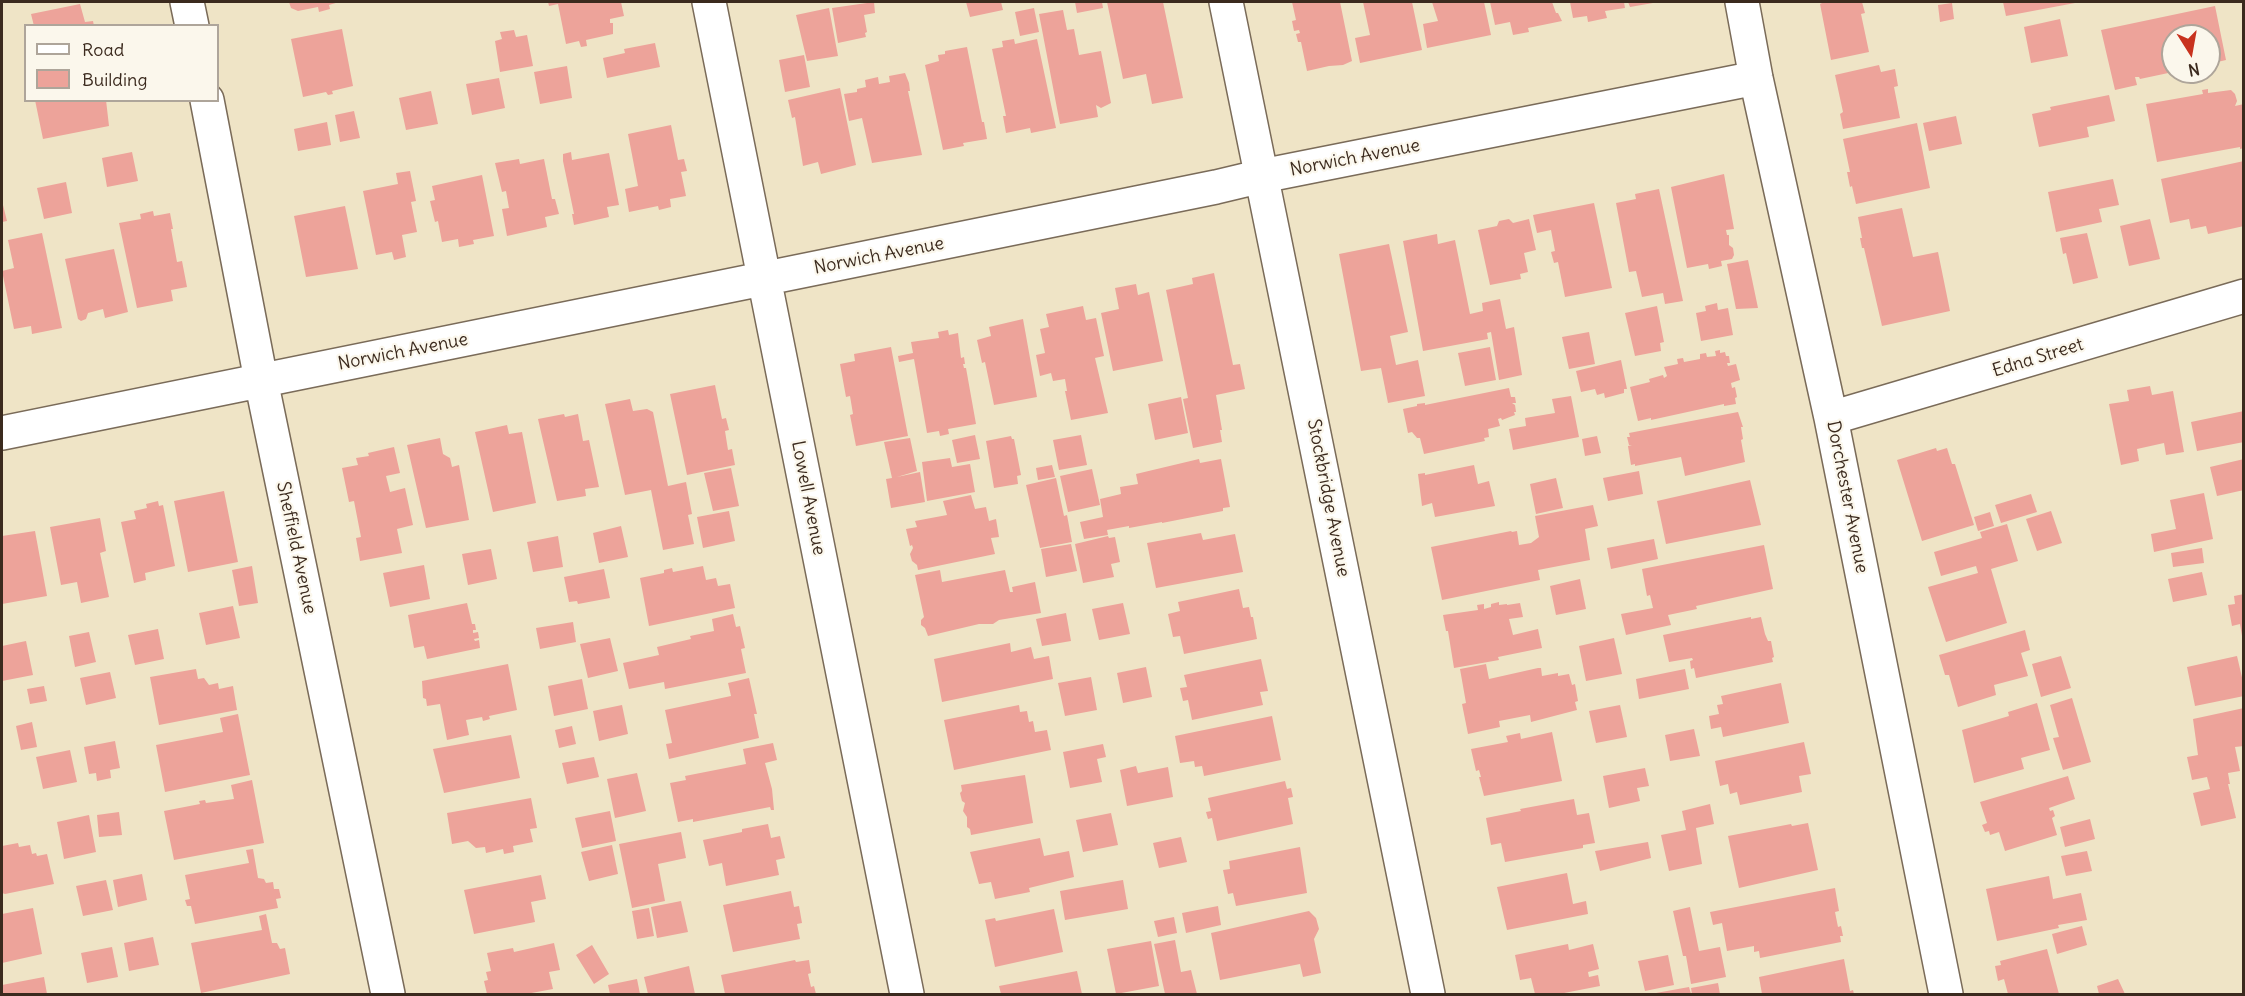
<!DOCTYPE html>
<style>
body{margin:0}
#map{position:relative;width:2245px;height:996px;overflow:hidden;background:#efe4c6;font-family:Delius,sans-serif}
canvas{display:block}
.frame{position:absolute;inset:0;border:3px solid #3b2a1e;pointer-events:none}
.legend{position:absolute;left:24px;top:24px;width:195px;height:78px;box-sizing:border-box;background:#fbf7ec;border:2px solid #aea59a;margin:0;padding:8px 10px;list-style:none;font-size:18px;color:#3b2a1e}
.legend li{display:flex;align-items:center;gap:12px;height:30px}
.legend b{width:30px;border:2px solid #aea59a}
.north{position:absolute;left:2161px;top:24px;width:60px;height:60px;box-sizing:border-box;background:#fbf7ec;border:2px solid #aea59a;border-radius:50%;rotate:169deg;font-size:16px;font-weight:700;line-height:24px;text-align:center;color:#3b2a1e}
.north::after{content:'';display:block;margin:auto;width:21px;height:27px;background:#c8321e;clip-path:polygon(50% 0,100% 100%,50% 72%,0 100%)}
</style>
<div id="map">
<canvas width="2245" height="996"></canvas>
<div class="frame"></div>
<ul class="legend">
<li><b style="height:8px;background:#fff"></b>Road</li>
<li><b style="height:16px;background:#eda39a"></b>Building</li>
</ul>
<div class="north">N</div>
</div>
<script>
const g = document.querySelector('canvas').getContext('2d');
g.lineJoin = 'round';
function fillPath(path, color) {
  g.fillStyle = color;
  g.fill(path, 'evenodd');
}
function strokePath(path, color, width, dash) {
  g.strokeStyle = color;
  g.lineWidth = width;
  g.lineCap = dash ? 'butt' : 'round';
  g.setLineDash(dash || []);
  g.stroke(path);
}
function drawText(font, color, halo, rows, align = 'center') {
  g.font = font + ' Delius,sans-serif';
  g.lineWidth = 4.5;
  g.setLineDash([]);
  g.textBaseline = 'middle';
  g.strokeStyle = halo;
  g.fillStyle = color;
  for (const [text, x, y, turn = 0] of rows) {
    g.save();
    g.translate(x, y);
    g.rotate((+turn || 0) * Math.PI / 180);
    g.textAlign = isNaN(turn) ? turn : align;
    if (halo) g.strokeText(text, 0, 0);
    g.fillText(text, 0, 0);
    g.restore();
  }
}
const building = new Path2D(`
 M289,2H339L329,5L330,9L319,12L318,7L298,11L291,8Z
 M548,2H621L624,16L610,19V23H613V34L586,40L587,46L581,47L579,41L566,44L558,4L549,6Z
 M874,2L875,13L864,15L867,32L865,33L866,37L838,43L832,8Z
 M966,2H1001L1003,10L970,17Z
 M1075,2H1102L1103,8L1077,13Z
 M1107,2H1163L1183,98L1152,104L1146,74L1123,79Z
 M1292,2H1340L1352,61L1343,65L1329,66L1307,71L1301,42H1298L1296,34L1300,33L1299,30L1294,31L1292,21L1296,20Z
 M1363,2H1412L1422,50L1360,63L1355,38L1370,35Z
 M1432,2H1484L1491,35L1427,48L1423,24L1438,21Z
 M1490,2H1552L1556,13H1558L1562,21L1528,28L1529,32L1513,35L1510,22L1495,25Z
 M1570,2H1624L1625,8L1605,11L1607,18L1588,22L1587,16L1573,18Z
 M1628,2H1653V3L1630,7Z
 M1824,2H1862L1865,13L1861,14L1869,52L1831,60L1820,4Z
 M2003,2H2075V3L2006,16Z
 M1952,3L1954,19L1940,22L1938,5Z
 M80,4L85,22L93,21L94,26H34L31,14Z
 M2215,6L2226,60L2209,64V36H2173V72L2140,79L2139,77H2135L2137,85L2115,90L2101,30Z
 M829,8L838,56L807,61L796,15Z
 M1034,8L1039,32L1020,36L1015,12Z
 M1063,10L1067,30L1074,29L1079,55L1101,51L1111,103L1101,108L1096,105L1098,117L1060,124L1039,14Z
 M2060,19L2068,56L2031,63L2024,27Z
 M342,29L353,86L332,91L333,94L328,95L326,92L303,97L291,39Z
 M514,30L516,37L527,35L533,66L500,72L495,41L502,39L500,32Z
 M1014,39L1015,44L1037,39L1056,128L1031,133L1030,128L1006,133L1003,116H1006L992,49L1003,47L1002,41Z
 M655,43L660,67L607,78L603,58L625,53L624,49Z
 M967,47L982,122H984L987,139L963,143L964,146L943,150L925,65L939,61L938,55L945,54V51Z
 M804,55L810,87L785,92L779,60Z
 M1879,65L1881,72L1895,69L1898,86L1894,87L1900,118L1843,129L1840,114L1843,112L1835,75Z
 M567,66L572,98L540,104L534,72Z
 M905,73L909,83L910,91H908L922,155L872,163L862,118L849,121L844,94L857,92V89L866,87L865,80L878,77L879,84L890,82L889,76Z
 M499,78L505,108L472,115L466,84Z
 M840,88L856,165L821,174L818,162L803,166L795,117L792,118L788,100Z
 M2208,89V93L2231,90L2235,94L2237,101L2235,106L2244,104V148L2240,149V147L2157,162L2146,104L2203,94L2202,90Z
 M431,91L438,124L406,130L399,98Z
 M2109,95L2115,121L2087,127L2089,137L2039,147L2032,114L2051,110L2050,107Z
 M35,100H106L109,126L43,139Z
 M354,111L360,138L340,142L335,115Z
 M1956,116L1962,144L1929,151L1923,123Z
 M327,122L331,145L298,151L294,129Z
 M1917,123L1930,188L1856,204L1852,186L1850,187L1847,172H1850L1843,139Z
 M671,125L678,160L684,159L687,171L681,172L686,196L670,199L671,207L659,210L658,206L629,212L625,189L638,186L628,134Z
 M132,152L138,181L107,187L102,158Z
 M571,152L572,160L609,153L619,205L607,207L609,217L574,225L572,214H574L563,161V154Z
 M519,159L520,164L544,159L552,199H555L559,214L545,217L547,227L507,236L502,209L509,208L506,191L502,192L495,163Z
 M2244,161V226L2208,234L2206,226L2191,229L2189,219L2170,223L2161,179Z
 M410,171L416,201L411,202L417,232L402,235L406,257L394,260L392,252L376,255L363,191L398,184L396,173Z
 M1724,174L1734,229L1726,230L1727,235H1729V245L1733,248L1734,255L1732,259L1721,261L1722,266L1709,269L1708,264L1687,268L1671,187Z
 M482,175L494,236L473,240L474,244L459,247L458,239L442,242L438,221L435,222L430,201L435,200L432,186Z
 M2113,179L2119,205L2099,209L2102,222L2056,232L2048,192Z
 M66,182L72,213L44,219L37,188Z
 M1659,189L1683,301L1665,304L1663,293L1642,297L1636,271L1629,272L1616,203L1636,199L1635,194Z
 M2,201L7,221L2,222Z
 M1594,203L1612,288L1565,297L1558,262L1554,263L1551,252L1555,251L1551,230L1537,233L1533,215Z
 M345,206L358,269L306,277L294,216Z
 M1902,208L1913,257L1938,252L1950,311L1882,326L1864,248H1862L1860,238H1862L1858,217Z
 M153,211L154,216L170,213L173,229H171L177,262L182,261L187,287L171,290L173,301L137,308L119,223L141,219L140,214Z
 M1509,219L1513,223L1529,219L1536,250L1524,253L1528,272L1520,274L1521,279L1490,285L1478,230L1497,226L1499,221Z
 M2150,219L2160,259L2129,266L2120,226Z
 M42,233L62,328L32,334L31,326L14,329L2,271L14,268L8,240Z
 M2087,233L2098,278L2073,284L2066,253L2063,254L2060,238Z
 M1437,234L1438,244L1455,240L1470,314L1483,311L1482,303L1500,299L1506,329L1514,327L1522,375L1499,380L1491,332L1487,333L1488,339L1423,351L1403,241Z
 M1389,244L1408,332L1390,336L1396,365L1418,360L1425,396L1388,403L1381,368L1361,371L1339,254Z
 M114,249L128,312L105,318L103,309L88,313L86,319L81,321L78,319L65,259Z
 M1748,260L1758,308L1736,309L1727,264Z
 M1214,273L1233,365L1240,364L1245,389L1216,395L1222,430H1220L1222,442L1193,448L1183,399L1188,398L1166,290L1193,284L1192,278Z
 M1136,284L1138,295L1149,292L1163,361L1113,371L1101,313L1119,309L1115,288Z
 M1717,303L1718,310L1728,308L1733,335L1701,341L1696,313L1706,311L1705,306Z
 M1083,306L1086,320L1096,318L1104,356L1095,358L1108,413L1071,420L1065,391H1067L1065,379L1053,381L1051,373L1040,376L1036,355L1045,353L1040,329L1049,327L1046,314Z
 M1657,306L1664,342L1660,343L1661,351L1635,356L1625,313Z
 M1023,319L1037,397L994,405L985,362L982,363L977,340L991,336L989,327Z
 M948,330L949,335L958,333L961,358L964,357L965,364H963L964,368H966L976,424L948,429L949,434L940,436L939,431L927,433L914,359L899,362L898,356L913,353L911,342L939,338L938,332Z
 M1589,332L1595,364L1569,369L1562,337Z
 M891,347L908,436L856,446L850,415L853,414L850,396L846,397L840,364L855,361L854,354Z
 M1490,347L1496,380L1465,386L1458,353Z
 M1720,350V353L1725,352L1726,356H1729L1730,363H1727L1728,366L1736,364L1740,380L1731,383L1732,388L1735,387L1737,397L1735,398L1736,404L1724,406V404L1651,420V418L1638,421L1630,387L1650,382L1649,379L1663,375L1664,378L1667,376L1664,367L1678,364L1677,359L1683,358L1684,362L1700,359V354L1706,353L1707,357L1716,356L1715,351Z
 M1621,360L1627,389H1624V393L1605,398L1604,393L1597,395L1595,389L1581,392L1576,371Z
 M715,385L722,419L726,418L729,430L725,431L728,450L732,449L735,465L687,475L670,394Z
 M2150,386L2152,395L2173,391L2184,452L2166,455L2164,443L2137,449L2139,461L2121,465L2109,404L2129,401L2127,390Z
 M1509,388L1511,397H1515L1516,403H1512L1515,405L1516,412H1514L1515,415L1502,420L1501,418L1498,419L1500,426L1488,429L1489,437L1484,438L1485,441L1424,454L1420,438H1417L1412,432L1408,433L1403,409L1417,406V404L1425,403V405Z
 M1571,396L1579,437L1513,450L1509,429L1526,426L1525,418L1555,413L1552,399Z
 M1181,397L1188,433L1155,440L1148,404Z
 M630,399L633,411L647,409L653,412L668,486L686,482L692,514L688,515L694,544L663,550L651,490L625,495L605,404Z
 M2244,411V442L2197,451L2191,422Z
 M1738,412L1743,427H1741L1743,439L1741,440L1745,462L1685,476L1681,457L1635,466V464L1631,465L1628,446L1632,445H1629L1627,437H1630L1629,433Z
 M564,414L565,417L578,414L583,441L589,440L599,487L585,489L586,496L557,501L538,419Z
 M507,425L509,434L522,432L536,503L493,512L475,432Z
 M975,435L980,459L957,463L952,440Z
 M1081,435L1087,465L1059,470L1053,440Z
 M1011,436L1012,439H1014L1021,475L1017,476L1018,484L994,488L986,441Z
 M1597,436L1601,453L1585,456L1582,439Z
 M440,438L443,454L450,458L452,467L459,465L469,520L426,528L407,445Z
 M910,438L917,471L897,477L920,472L925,502L891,508L886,479L892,478L884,442Z
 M394,447L400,473L386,476L390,492L405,488L413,525L397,529L402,553L360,561L356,538L361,537L354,501L349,502L342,468L358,465L356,458L369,456L368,453Z
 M1936,448L1937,451L1947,448L1952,464H1955L1974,525L1922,541L1897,460Z
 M950,458L952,467L970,464L975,492L927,501L922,462Z
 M1199,459L1200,463L1221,459L1230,507L1223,508V511L1162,523V522L1129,528V526L1107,530L1108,535L1084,539L1080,522L1103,517L1100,499L1121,494L1120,487L1138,484L1136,474Z
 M2244,459V490L2217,496L2210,467Z
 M1052,465L1055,477L1038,480L1036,468Z
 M1474,465L1478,484L1489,481L1495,506L1435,517L1432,503L1422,506L1418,474L1425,473V475Z
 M731,468L739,506L713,511L704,473Z
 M1092,469L1100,505L1068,512L1060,476Z
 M1639,471L1643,494L1608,501L1603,478Z
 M1056,478L1064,516L1067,515L1072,542L1040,548L1026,485Z
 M1556,478L1563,508L1536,514L1530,484Z
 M1750,480L1761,525L1666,544L1657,501Z
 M224,491L238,562L188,572L174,501Z
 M2204,493L2213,539L2154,552L2151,534L2176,529L2170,500Z
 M2031,494L2037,512L2001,523L1995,505Z
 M971,495L975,509L986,507L989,521L996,519L999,537L991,538L995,554L918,570L917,565L912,561L910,554L913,548L912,545L910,546L906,529L917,527L915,521L947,515L943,501Z
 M158,501L159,506L163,505L175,566L145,573L146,580L134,583L121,522L136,519L134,511L147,508L146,504Z
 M1593,505L1598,526L1585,529L1590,560L1538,570L1540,580L1442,600L1431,547L1511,531L1512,532L1517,531L1519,545L1531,543L1539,537L1535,516Z
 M729,511L735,541L703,548L697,517Z
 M2051,511L2062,543L2037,551L2026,519Z
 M1990,512L1994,526L1978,531L1974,517Z
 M100,518L106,551L100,553L109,597L81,603L77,582L61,585L50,527Z
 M2007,524L2018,561L1991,569L2007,623L1946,642L1928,587L1978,573L1976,566L1941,576L1934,552L1982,538L1980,532Z
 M621,526L628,557L599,563L593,533Z
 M35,531L47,596L2,604V536Z
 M1201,533L1203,540L1235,534L1243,572L1156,588L1147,543Z
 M558,536L563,567L533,572L527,542Z
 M1108,536L1109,538L1115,537L1120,562L1111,564L1114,577L1083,583L1075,544Z
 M1654,539L1658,559L1611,569L1607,548Z
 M1071,544L1077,571L1046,577L1041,549Z
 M1764,545L1773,589L1696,606L1697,609L1668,615L1671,625L1626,635L1621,614L1653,608L1650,595L1647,596L1642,569Z
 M2202,548L2204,563L2173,567L2171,553Z
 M491,549L497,579L468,585L462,554Z
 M424,565L430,599L390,607L383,573Z
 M252,566L258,603L239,606L232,570Z
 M703,566L706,580L716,578L718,586L730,584L735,608L649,626L640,578L664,573V570L672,568L673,572Z
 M604,569L610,598L578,604L577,601L569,602L564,577Z
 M940,570L942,582L1005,570L1010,592H1013L1012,587L1035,582L1041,613L999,620L993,624H979L928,636L925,628L921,625V620L924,617L915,575Z
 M2202,572L2207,595L2173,602L2168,579Z
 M1580,579L1586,609L1556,615L1550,586Z
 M1239,589L1243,608L1249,607L1251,617H1253L1257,639L1184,654L1180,636L1173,637L1168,614L1180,611L1178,602Z
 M2244,594V636H2242L2240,624L2232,626L2228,605L2235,604L2234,596Z
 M1499,602V605L1507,604V605L1520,603L1523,617L1509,619L1513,635L1538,629L1542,648L1498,657L1499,660L1454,668L1448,631H1446L1443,615L1478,610L1477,605L1484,604V609L1491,607V604Z
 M467,603L472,624H475L476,630H473V633L478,632L479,638L474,639L475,641L479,640L480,648L427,659L424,646L414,648L408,615Z
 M1123,603L1130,634L1099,640L1092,609Z
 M233,606L240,638L206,645L199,613Z
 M1066,613L1071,641L1042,646L1036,619Z
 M733,614L736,627L740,626L745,648L741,649L746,673L665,689L664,682L629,689L623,663L659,655L657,647L691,639L690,636L714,631L712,619Z
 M1751,617V619L1761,617L1765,634L1768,641H1771L1774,657L1772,658L1773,662L1696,678L1694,668L1691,669L1690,661L1693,660L1692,658L1669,662L1663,635Z
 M573,622L576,642L540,649L536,628Z
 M158,629L164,659L135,665L128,635Z
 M2025,630L2030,650L2021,653L2028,676L1994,685L1996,695L1958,707L1949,675H1945L1939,655Z
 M89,632L96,662L75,667L69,636Z
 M610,638L618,671L588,678L580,644Z
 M1614,638L1622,674L1586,681L1579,646Z
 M26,641L33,675L2,681V646Z
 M1010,643L1011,652L1031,647L1034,659L1049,656L1053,679L942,702L934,659Z
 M2061,656L2071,688L2041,697L2032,664Z
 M2237,656L2244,686V696L2195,706L2187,667Z
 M1261,659L1268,691L1260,692L1263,705L1192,720L1188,700L1183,701L1180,688L1187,687L1184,675Z
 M508,664L517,710L489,716L490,719L483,721L482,717L466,720L469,735L447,740L440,704L427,706L426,699L423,698L422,681Z
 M1486,664L1489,679L1538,668H1541L1542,676L1558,673V676L1569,674L1572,685L1575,684L1578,701L1575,702L1577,710L1531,722L1530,715L1499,721L1500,727L1468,734L1462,704L1466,703L1460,669Z
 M1146,667L1152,697L1123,703L1117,673Z
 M196,669L198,679L204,678L209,685L218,683L219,689L233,686L237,710L159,725L150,677Z
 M1685,669L1689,689L1639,699L1636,679Z
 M110,672L116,698L86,705L80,678Z
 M1091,677L1097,710L1065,716L1058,683Z
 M749,678L757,714H754L759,738L669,759L666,744L672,743L665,710L731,696L728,683Z
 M582,679L588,709L554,716L548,686Z
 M1781,683L1789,723L1723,737L1721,727L1711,729L1709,716L1719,714L1717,705L1723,704L1721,696Z
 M44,686L47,701L30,704L27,689Z
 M2072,698L2091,762L2063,770L2053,738L2059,737L2050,705Z
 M2037,703L2050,750L2021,758L2024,769L1974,783L1962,730L2009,716L2008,712Z
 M622,705L628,734L599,741L593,711Z
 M1019,705L1020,712L1027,711L1029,722L1033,721L1035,732L1047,730L1051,750L954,770L944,720Z
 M1620,705L1627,737L1596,743L1589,711Z
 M2244,708V746L2235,747L2240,771L2228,773L2230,784H2228L2236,818L2201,826L2193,793L2210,789L2207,777L2192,780L2187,757L2198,755L2193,719Z
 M238,714L250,775L165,792L156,745L223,732L220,718Z
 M1272,716L1281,760L1204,776L1202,766L1195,767L1194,761L1180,763L1175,736Z
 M32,722L37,747L21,750L16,726Z
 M572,726L576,744L559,748L555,730Z
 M1694,729L1700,756L1670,761L1665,735Z
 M1552,732L1562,781L1484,796L1479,777H1481L1479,770L1476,771L1471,749L1508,742L1506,736L1520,733L1521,739Z
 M511,735L520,778L444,793L433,749Z
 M115,741L120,768L110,770L111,778L97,781L96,773L89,774L84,747Z
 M1804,742L1811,774L1799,776L1802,792L1740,805L1737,792L1730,794L1728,784L1720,786L1715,761Z
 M773,743L777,760L765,763L772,789L774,810H771L770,807L693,822V819L678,822L670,783L686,780L685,776L746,764L743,749Z
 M1103,744L1106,757L1097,759L1102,782L1070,788L1063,752Z
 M70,750L77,782L43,789L36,757Z
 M594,757L599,777L567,784L562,763Z
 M1136,766L1138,773L1168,767L1173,797L1127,806L1120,770Z
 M1645,768L1649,786L1637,788L1640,801L1609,808L1603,776Z
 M637,773L646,811L615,818L607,779Z
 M1025,775L1033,823L971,835L970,829L967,827V817L963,811L965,803L962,801L960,793L962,791L961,785Z
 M2068,776L2075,799L2049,808L2050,811L2053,810L2055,816L2052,818L2057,835L2005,851L1999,832L1990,835L1989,831L1985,832L1982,825L1987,823L1980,802Z
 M252,780L264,843L174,860L164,811L200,804L199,801L205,800L206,803L234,799L231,785Z
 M1285,781L1287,789L1291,788L1293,797L1288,798L1293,824L1217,841L1212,818L1208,819L1206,812L1211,811L1208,798Z
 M531,798L537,828L530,829L533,842L513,846L514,852L504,854L503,849L486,853L485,847L476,848L468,841L452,844L447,813Z
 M1574,799L1577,815L1589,813L1595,843L1583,845V848L1505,862L1501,843L1491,845L1486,818L1521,811L1520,809Z
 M1710,804L1714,824L1696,828L1702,864L1669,871L1661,835L1686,830L1682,811Z
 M610,811L616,841L582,848L575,818Z
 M119,812L122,835L99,837L97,815Z
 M1111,813L1118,845L1083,852L1076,820Z
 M89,815L96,852L64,859L57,822Z
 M2090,819L2095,839L2065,847L2060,827Z
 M1808,823L1818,870L1739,888L1728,836L1791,824L1792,826Z
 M768,824L771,838L780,836L785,858L776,860L779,875L726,886L722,863L709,866L703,840L742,832V829Z
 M681,832L686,858L658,864L665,901L632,908L619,844Z
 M1181,837L1187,862L1159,868L1153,843Z
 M1040,838L1044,856L1069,851L1074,877L1029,888L1030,892L995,899L991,882L979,884L970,852Z
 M1648,842L1651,858L1600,871L1595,851Z
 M18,843L19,847L30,845L32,854L36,853L37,856L47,854L54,884L5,894L2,893V846Z
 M612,845L618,874L589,881L581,852Z
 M1300,847L1307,893L1236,906L1233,893L1228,894L1223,870L1230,869L1229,861Z
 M253,849L258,878L264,879L266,883L273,882L274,889H279L281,898L276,899L278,908L195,924L191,906H187L185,900L190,899L185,875L249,863L246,850Z
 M2087,851L2092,871L2066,876L2061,856Z
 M1567,873L1573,904L1586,901L1588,914L1507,930L1497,887Z
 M142,874L147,900L118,907L113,880Z
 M541,875L546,899L531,902L535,922L474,934L464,890Z
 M2049,876L2053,899L2081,893L2087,920L2058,925L2059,928L1997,941L1986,889Z
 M106,880L113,910L83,916L76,886Z
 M1123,880L1128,909L1065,920L1060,891Z
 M1835,888L1839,911L1835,912L1838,927L1841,926L1843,936H1840L1841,942L1760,958L1759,951L1754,952V946L1727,951L1722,923L1713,925L1710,912Z
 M791,891L794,907L799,906L802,923L797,924L800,939L733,952L723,905Z
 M681,901L688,932L657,938L651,907Z
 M1218,906L1221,925L1186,933L1182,913Z
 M1690,907L1699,951L1720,947L1726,977L1691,984L1686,956H1683L1673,911Z
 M33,908L42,954L2,963V914Z
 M649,908L654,936L637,939L632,911Z
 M1054,909L1063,952L995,967L985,920L995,918L996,921Z
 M1309,911L1316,918L1319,929L1314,939L1321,973L1303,977L1300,964L1220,980L1211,933Z
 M266,914L272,943H277L280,949L285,948L290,974L201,993L191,943L262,930L259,916Z
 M1174,917L1177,933L1158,937L1154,921Z
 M2082,926L2087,945L2057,954L2052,934Z
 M153,937L159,965L129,971L124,943Z
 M1175,940L1181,972L1191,970L1197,994H1165L1154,944Z
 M1151,941L1159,986L1116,994L1107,949Z
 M554,943L560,970L549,972L553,989L526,994H487L484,981L488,980L486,972L491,971L487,953L513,948L514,952Z
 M1568,944L1569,950L1593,944L1599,969L1588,972L1589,977L1598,975L1600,986L1559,994H1535L1531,978L1520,980L1515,955Z
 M592,945L609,974L594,984L576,955Z
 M112,947L118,977L87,983L81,953Z
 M2047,949L2059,994H2008L2004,979L1998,981L1995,966L2001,965L2000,961Z
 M1668,955L1674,985L1645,991L1638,961Z
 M1844,959L1850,991L1853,990L1854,994H1762L1759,977Z
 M795,960L796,962L809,960L811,973L808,974L811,987L814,986L816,994H725L721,975Z
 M689,966L695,994H648L644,977Z
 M1077,971L1082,994H1001L999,986Z
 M44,977L47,994H2V985Z
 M637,979L640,994H610L608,985Z
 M2118,979L2125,994H2099L2097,986Z
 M1718,983L1720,994H1692L1691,988Z
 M1689,987L1691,994H1656V993Z`);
const minor = new Path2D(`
 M187,2L192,26
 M709,2L907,994
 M1226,2L1428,994
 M1742,2L1756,78L1831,418L1946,994
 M207,100L261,380L388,994
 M1831,418L2244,296
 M2,433L1216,187L1262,176L1756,78`);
const streetNames = [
 ["Norwich Avenue",1355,158,-11],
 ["Norwich Avenue",879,256,-11],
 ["Norwich Avenue",403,352,-11],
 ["Edna Street",2038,358,-17],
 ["Dorchester Avenue",1847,497,79],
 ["Lowell Avenue",808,498,79],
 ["Stockbridge Avenue",1328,498,79],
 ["Sheffield Avenue",296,548,78]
];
fillPath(building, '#eda39a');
strokePath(minor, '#7a6b59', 36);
strokePath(minor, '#fff', 33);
drawText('18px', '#3b2a1e', '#fbf7ec', streetNames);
</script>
